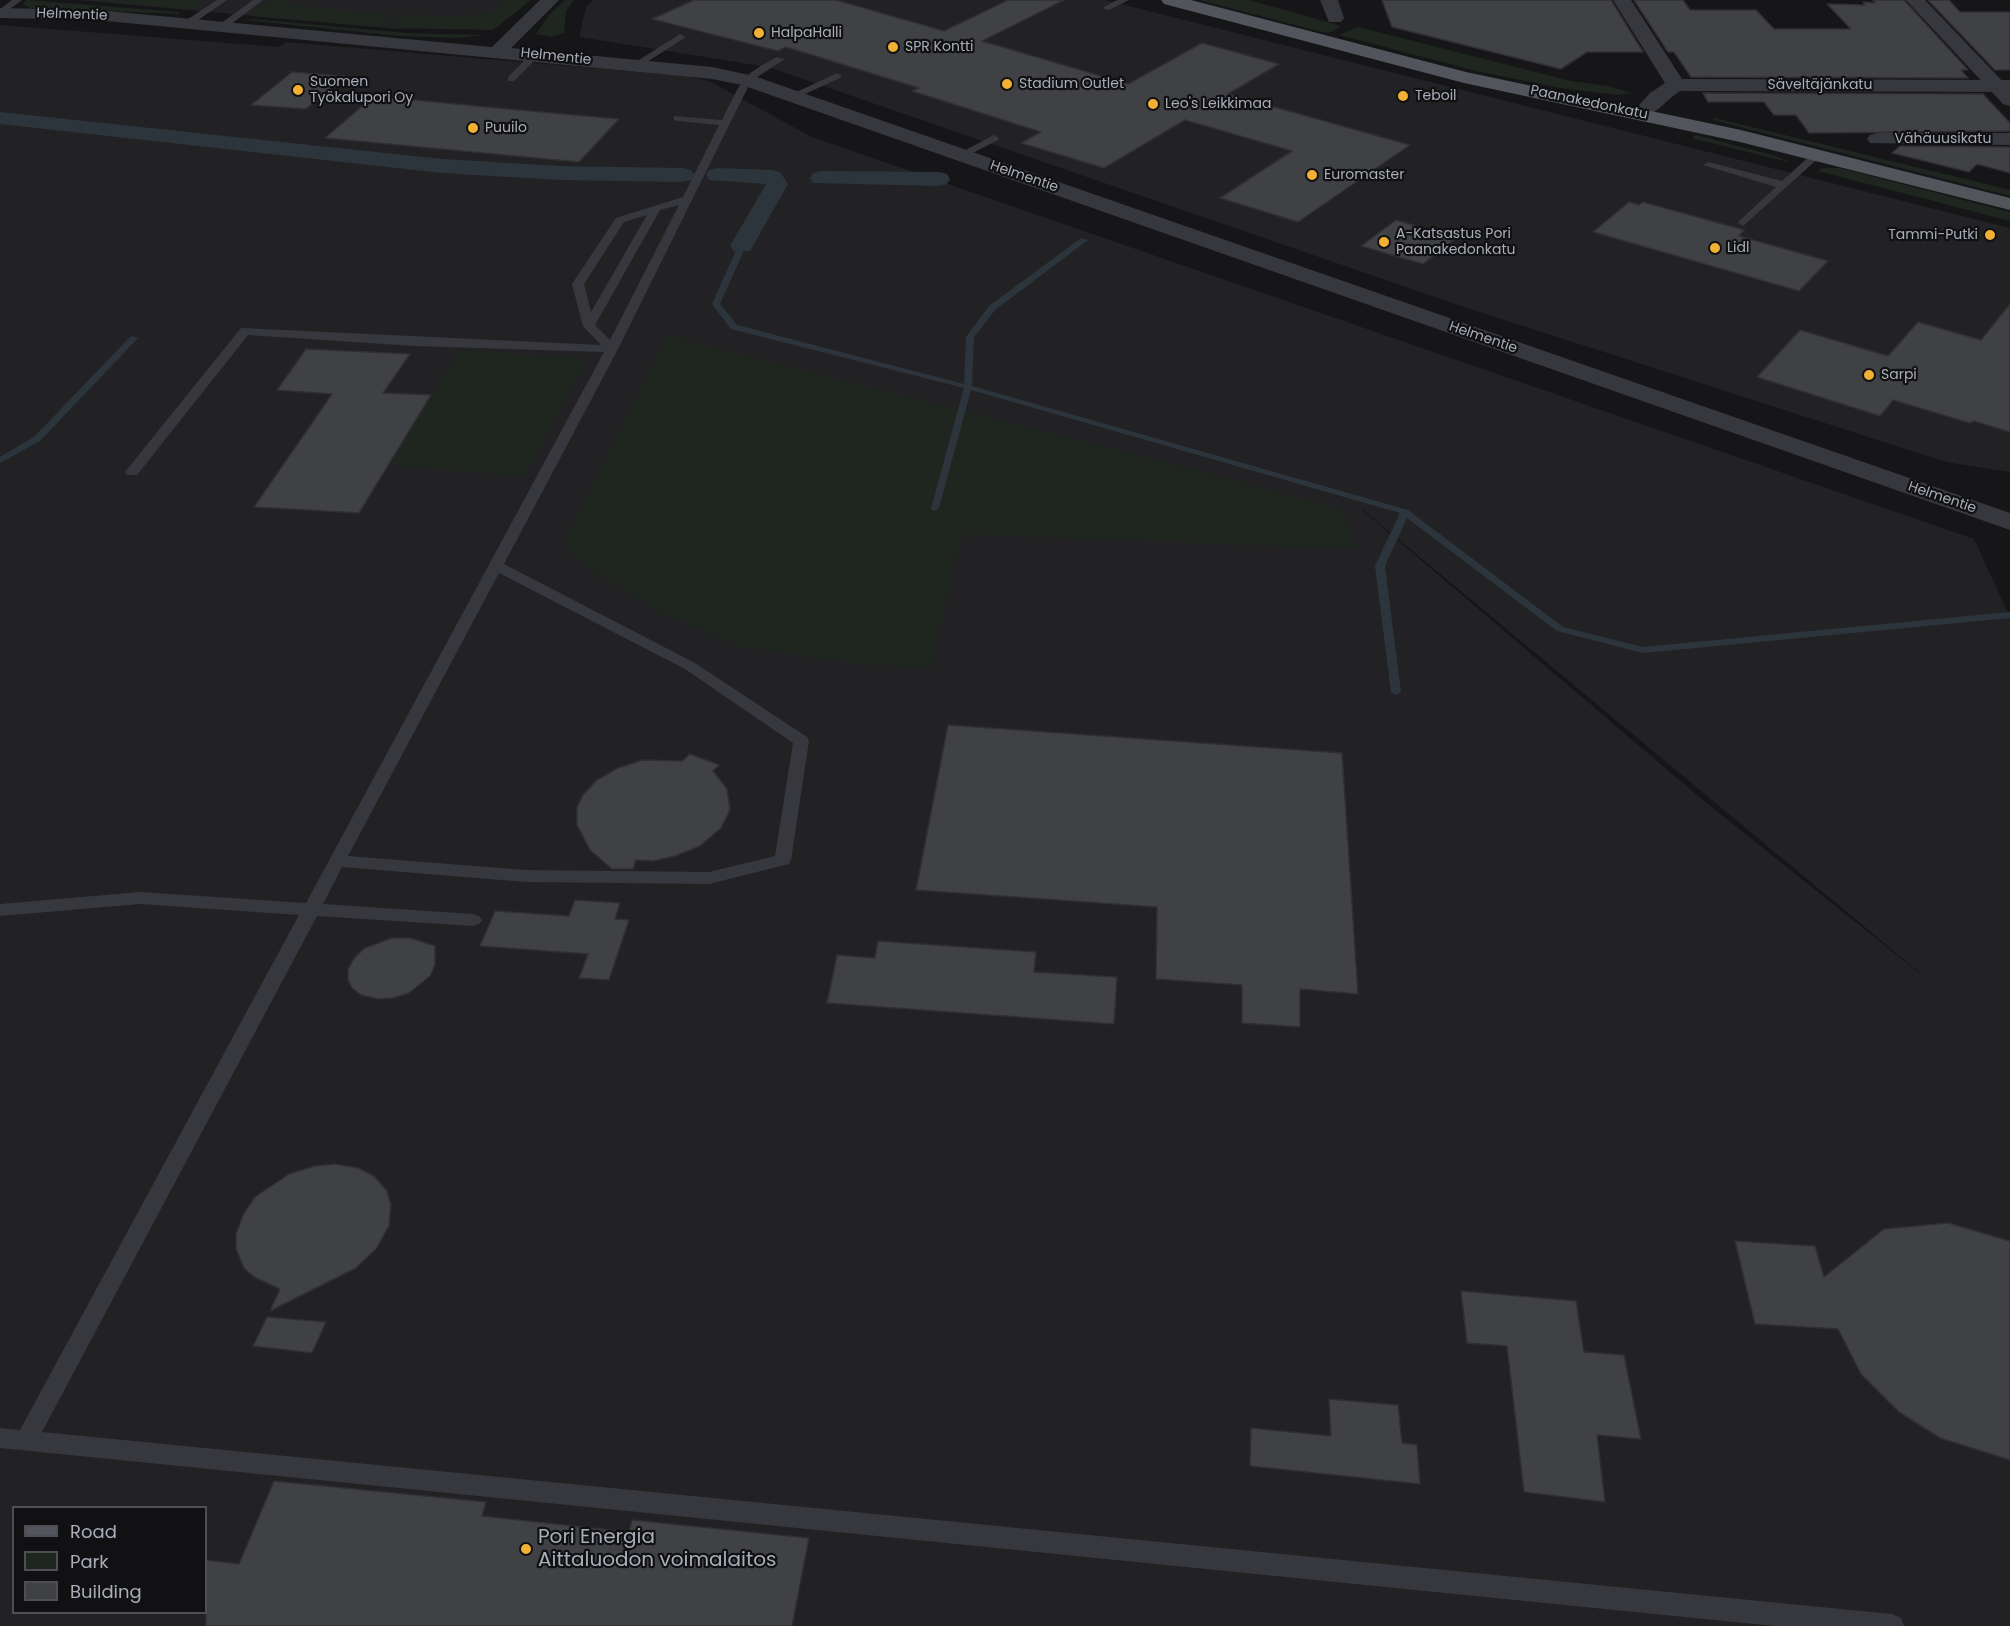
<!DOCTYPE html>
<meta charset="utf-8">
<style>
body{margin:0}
#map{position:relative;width:2010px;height:1626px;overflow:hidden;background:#161618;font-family:Poppins,sans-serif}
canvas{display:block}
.legend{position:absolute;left:12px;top:1506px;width:195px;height:108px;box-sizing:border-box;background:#111113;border:2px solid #4d4f55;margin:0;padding:8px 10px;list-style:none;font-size:18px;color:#a8adb8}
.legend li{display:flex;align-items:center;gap:12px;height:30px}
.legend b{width:30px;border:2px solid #4d4f55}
</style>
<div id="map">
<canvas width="2010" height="1626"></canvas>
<ul class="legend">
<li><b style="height:8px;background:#53555c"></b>Road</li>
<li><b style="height:16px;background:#1e261f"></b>Park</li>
<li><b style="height:16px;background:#404145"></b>Building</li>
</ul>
</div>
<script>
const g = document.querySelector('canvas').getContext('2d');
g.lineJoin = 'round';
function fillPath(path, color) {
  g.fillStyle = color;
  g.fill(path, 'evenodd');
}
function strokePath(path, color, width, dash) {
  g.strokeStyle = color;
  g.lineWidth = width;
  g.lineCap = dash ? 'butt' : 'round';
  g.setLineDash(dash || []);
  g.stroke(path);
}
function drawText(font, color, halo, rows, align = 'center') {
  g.font = font + ' Poppins,sans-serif';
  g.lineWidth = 4.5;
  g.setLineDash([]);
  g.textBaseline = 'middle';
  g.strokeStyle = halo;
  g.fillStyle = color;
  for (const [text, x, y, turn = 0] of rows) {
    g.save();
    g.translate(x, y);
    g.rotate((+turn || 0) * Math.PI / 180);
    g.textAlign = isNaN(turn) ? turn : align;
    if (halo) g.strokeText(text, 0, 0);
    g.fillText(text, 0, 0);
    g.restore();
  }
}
const built = new Path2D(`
 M78,0H514L489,16L398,29Z
 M593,0H1105L2010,228V472L1946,462L1461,306L768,67L579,37L586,7Z
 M0,25L279,47L286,42L686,76L709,81L812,137L1974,539L2010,617V1626H0ZM1361,509H1362L1943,992L1698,796ZM14,1508H206V1612H14Z`);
const green = new Path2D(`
 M26,0L179,12V14L30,8L23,4Z
 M84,0H200L201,2L192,9Z
 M282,0L291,1L287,5L394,15L379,27L251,16L269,2Z
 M506,0H531L493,30L389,28L404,14C441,16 476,25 506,0Z
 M565,0H574L566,11L564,33L552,37L536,34L551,13Z
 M1199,0H1249L1341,26L1332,32L1326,33Z
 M252,19L406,33L482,35L457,38L400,36L245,20Z
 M1358,27L1571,81L1608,86L1631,93L1617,95L1560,88L1476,71L1339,35Z
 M1715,118L2010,190V196L1713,120Z
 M1696,135L1776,156L1792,163L1695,139L1692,138Z
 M1823,168H1840L2010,212V221L1818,171Z
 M668,335L1341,508L1357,549L962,534L930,669L853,663L741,647L664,614L576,560L563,545Z
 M460,350L580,358L583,367L526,474L515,476L388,465Z`);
const stream = new Path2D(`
 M1081,238L1088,240L995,310L974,337L972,386L1408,510L1563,627L1643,647L2010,612V618L1643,653L1557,631L1407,518L1385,566L1401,692L1396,695L1391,692L1375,566L1400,513L971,390L939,508L935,511L932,510L931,508L964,388L731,329L712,304L738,246L745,244L746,246L720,304L737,325L964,384L966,337L989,306Z
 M131,336L138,338L40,441L0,463V457L34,437Z`);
const canal = new Path2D(`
 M0,112L442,159L560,166L683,168L691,170L694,175L691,180L683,182L560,180L442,173L0,124Z
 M717,168L772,170L780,172L788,184L750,251H734L730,246L766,184L709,180L706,175L709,170Z
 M821,171L939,172L947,174L950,179L947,184L939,186L813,183L810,178L813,173Z`);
const building = new Path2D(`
 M694,0H836L944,31L1008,0H1064L982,41L1128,84L1202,43L1279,64L1228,94L1410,145L1298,222L1220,198L1292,151L1185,120L1104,168L1021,143L1041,132L912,91L919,88L786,47L778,51L652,19Z
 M1382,0H1611L1643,52H1587L1561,69L1392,27Z
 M1634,0H1683L1690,10H1756L1774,29H1851L1827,4L1865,5L1863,2L1875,3L1873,0H1904L1968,70H1961L1968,78L1691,77L1674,52H1668Z
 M1928,0H1949L1960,12H2010V70H1995Z
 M292,72L345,76L306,109L251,105Z
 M1703,93L1983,94L2010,123V131L1809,133L1796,115H1774L1764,102H1708Z
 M374,96L497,108L619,119L579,162L325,138Z
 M1900,146L2010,147V173L1977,164L1969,172L1892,153Z
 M1629,202L1639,205L1643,202L1744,230L1739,236L1828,261L1799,291L1593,232Z
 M1396,220L1456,238L1423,264L1361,246Z
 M2010,304V432L1974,421L1970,423L1893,400L1880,416L1757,377L1800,330L1888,356L1918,322L1981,340Z
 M306,349L410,354L383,393L431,395L359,513L254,507L332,394L277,390Z
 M948,725L1342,753L1358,994L1300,989V1027L1242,1023V985L1156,979L1157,907L916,890Z
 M690,754L719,765L713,771L727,789L730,810L721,828L700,846L675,856L653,861L636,860L633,869H612L590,850L577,825V807L583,795L597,780L618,768L643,760L682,761Z
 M575,900L620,903L615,919L629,920L609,980L579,978L588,954L480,946L495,911L569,916Z
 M392,938H410L435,946V965L430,976L409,993L393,998L378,999L361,995L352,988L348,980V969L355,957L365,948Z
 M878,941L1036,952L1034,972L1117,977L1114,1024L827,1003L837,955L875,958Z
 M335,1164L358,1168L374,1176L387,1191L391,1205L389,1226L376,1249L356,1268L270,1311L280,1289L254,1277L244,1268L236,1249V1234L244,1213L255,1197L289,1174L315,1166Z
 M1948,1223L2010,1241V1460L1940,1438L1899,1412L1861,1374L1838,1329L1755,1324L1735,1241L1815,1246L1824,1277L1884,1229Z
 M1461,1291L1576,1301L1584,1352L1624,1355L1641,1439L1597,1435L1605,1502L1524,1492L1507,1346L1467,1343Z
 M267,1317L326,1322L312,1353L253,1346Z
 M1329,1399L1398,1405L1402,1443L1417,1445L1420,1484L1250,1466L1251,1428L1331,1436Z
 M274,1481L486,1502L482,1516L629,1532L632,1520L809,1538L792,1626H206V1560L239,1564Z`);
const service = new Path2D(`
 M12,0H22L0,16V9Z
 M217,0H227L191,25H185V21Z
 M253,0H263L226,28H220V24Z
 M1117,0H1129L1109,10L1102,8Z
 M680,34L685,37L683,39L639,67L631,65Z
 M532,53L540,55L514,81H508V77Z
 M777,57L785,59L751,81L618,349L504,564L695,663L807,737L809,741L791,860L789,864L709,884L526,882L342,867L323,904L473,914L479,916L482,920L479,924L473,926L317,916L42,1432L1892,1614L1901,1618L1904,1626H1774L0,1448V1428L20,1430L299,915L140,904L0,916V904L140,892L306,903L604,352L414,346L248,335L137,475H127L125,472L241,328L601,345L583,326L572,284L616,218L683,197L719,125L678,121L674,120V116L722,120C741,83 739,76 777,57ZM679,205L610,340L595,325L660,210ZM647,215L591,312L584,284L624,222ZM499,573L685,669L793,743L775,856L709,872L526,870L348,856Z
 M837,73L842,76L840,78L796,98L788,96Z
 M994,135L999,138L998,140L965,157L956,155Z
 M1813,153L1822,155L1743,226L1738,223L1739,221L1776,187L1703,165L1708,162L1782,181Z`);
const minor = new Path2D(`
 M1320,0H1338L1344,18L1341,22H1329Z
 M1613,0H1631L1682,79L2010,80V92L1680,91C1666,100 1650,122 1634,118L1631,114L1650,93L1665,83Z
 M1877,133H2010V145L1870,143L1867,139L1870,135Z`);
const tertiary = new Path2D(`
 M540,0H559L511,48L712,67L754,76L2010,513V530L742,85L712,79L96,20L0,18V8L96,10L492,47Z
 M1906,0H1925L2010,89V106L2003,104Z`);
const primary = new Path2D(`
 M1161,0H1191L1466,72L1741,130L2010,198V210L1740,142L1464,83L1164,4Z`);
const markers = [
 [759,33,6,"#f2b134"],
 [893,47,6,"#f2b134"],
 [1007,84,6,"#f2b134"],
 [298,90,6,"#f2b134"],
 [1403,96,6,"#f2b134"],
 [1153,104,6,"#f2b134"],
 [473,128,6,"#f2b134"],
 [1312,175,6,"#f2b134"],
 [1990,235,6,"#f2b134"],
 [1384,242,6,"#f2b134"],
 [1715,248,6,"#f2b134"],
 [1869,375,6,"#f2b134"],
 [526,1549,6,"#f2b134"]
];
const farStreetnames = [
 ["Helmentie",72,15,2],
 ["Helmentie",556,57,6],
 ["Säveltäjänkatu",1820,85],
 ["Paanakedonkatu",1589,103,12],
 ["Vähäuusikatu",1943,139],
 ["Helmentie",1024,177,19],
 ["Helmentie",1483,338,19],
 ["Helmentie",1942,498,19]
];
const farPoinames = [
 ["HalpaHalli",771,33],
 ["SPR Kontti",905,47],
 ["Suomen",310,82],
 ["Työkalupori Oy",310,98],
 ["Stadium Outlet",1019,84],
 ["Teboil",1415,96],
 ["Leo's Leikkimaa",1165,104],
 ["Puuilo",485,128],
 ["Euromaster",1324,175],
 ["A-Katsastus Pori",1396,234],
 ["Paanakedonkatu",1396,250],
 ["Tammi-Putki",1978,235,"right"],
 ["Lidl",1727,248],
 ["Sarpi",1881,375]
];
const nearPoinames = [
 ["Pori Energia",538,1538],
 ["Aittaluodon voimalaitos",538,1561]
];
fillPath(built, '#222225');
fillPath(green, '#1e261f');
fillPath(stream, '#2c353c');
fillPath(canal, '#2c353c');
fillPath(building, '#404145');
strokePath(building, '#303034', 1.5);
fillPath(service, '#37383d');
fillPath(minor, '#37383d');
fillPath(tertiary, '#37383d');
fillPath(primary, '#53555c');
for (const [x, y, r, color] of markers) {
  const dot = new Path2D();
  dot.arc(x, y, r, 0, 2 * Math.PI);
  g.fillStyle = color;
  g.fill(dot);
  strokePath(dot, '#111113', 2);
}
drawText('14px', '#a8adb8', '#111113', farStreetnames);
drawText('14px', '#a8adb8', '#111113', farPoinames, 'left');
drawText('20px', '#a8adb8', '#111113', nearPoinames, 'left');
</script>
